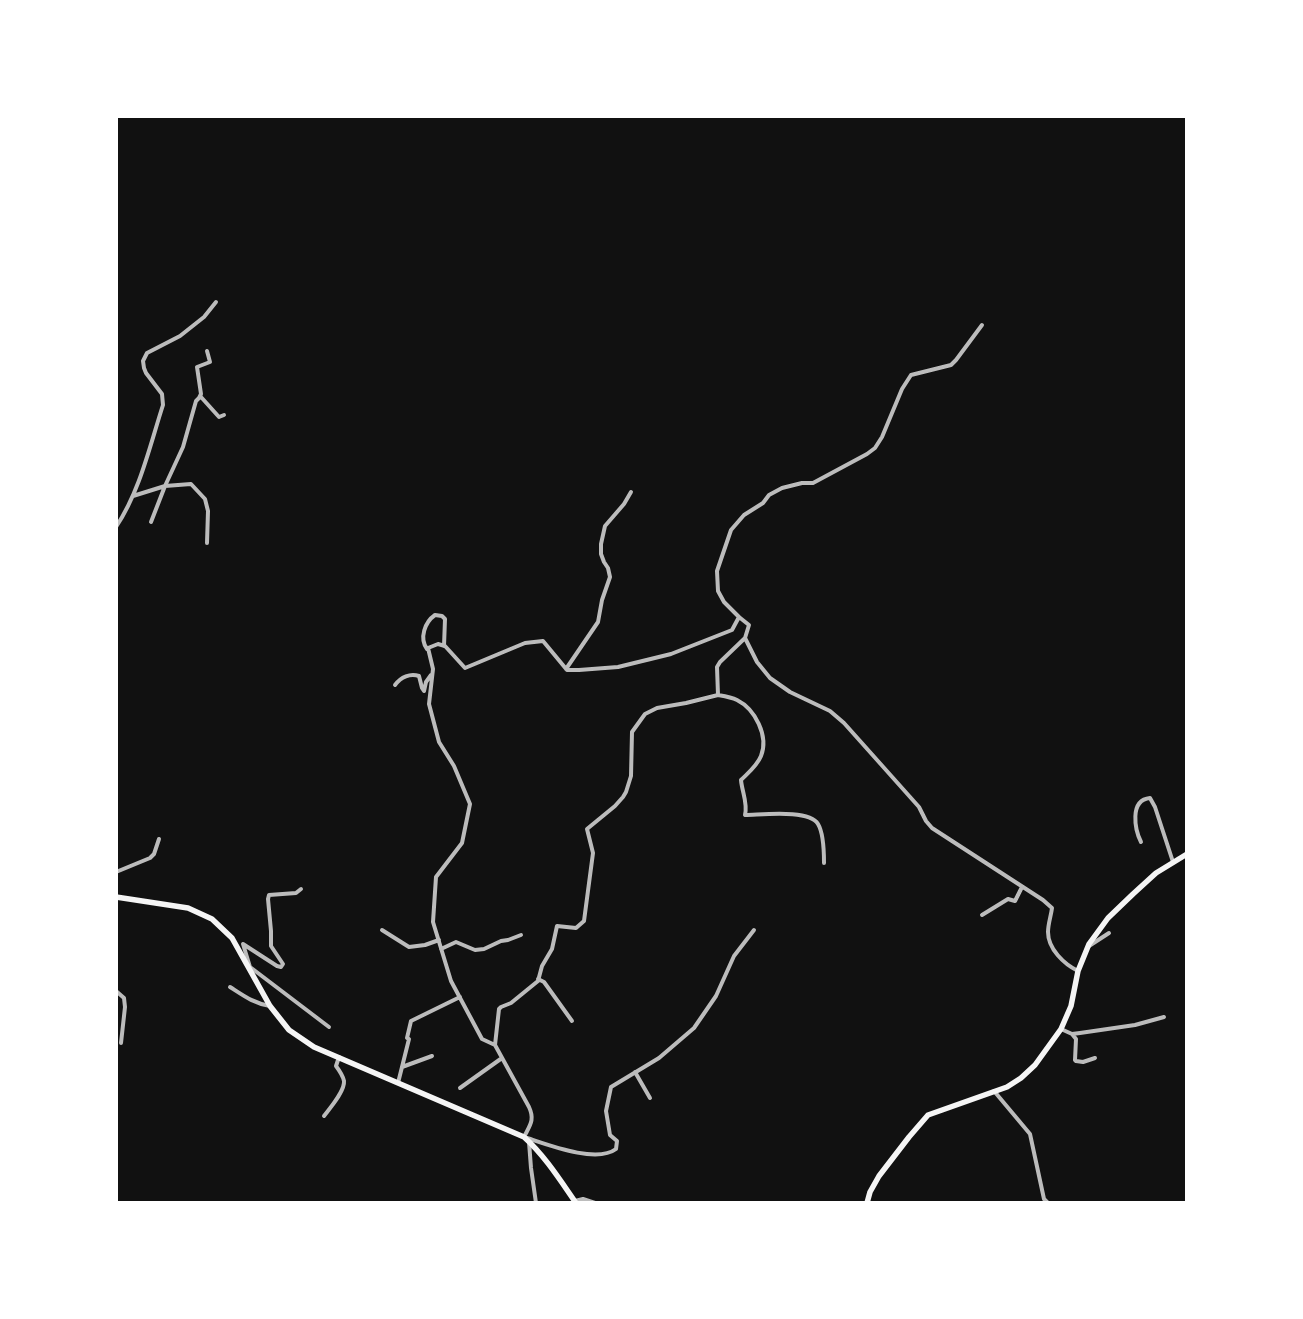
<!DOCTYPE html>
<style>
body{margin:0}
#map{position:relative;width:1303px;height:1319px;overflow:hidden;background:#111;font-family:"Sofia Sans Condensed",sans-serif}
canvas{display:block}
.frame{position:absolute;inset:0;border:118px solid #fff;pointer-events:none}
</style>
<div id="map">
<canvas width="1303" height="1319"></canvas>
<div class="frame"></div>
</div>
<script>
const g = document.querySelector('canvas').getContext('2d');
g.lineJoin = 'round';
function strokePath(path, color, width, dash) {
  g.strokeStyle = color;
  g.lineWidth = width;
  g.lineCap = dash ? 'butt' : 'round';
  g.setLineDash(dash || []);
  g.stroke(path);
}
const minor = new Path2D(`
 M199,398L201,394L197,367L210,362L207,351
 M133,496L165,486L191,484L205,499L208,511L207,543
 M151,522L165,486L183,447L196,401L199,398L201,397L219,417L224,415
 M116,527C140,491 150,445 163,405L162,394L146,373L144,368L143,361L147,353L180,336L204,317L216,302
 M739,617L724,602L718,591L717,571L731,530L744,515L763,503L769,495L782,488L802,483H813L867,454L875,448L882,437L902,389L911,375L951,365L956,360L982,325
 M745,638L757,662L770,678L790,692L830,711L844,723L919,807L926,821L932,828L1043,900L1052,908C1051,916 1048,924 1048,932C1048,949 1064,964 1078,971
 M427,649C419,638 425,622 435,615L442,616L445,619L444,646
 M566,669L598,622L602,600L610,577L608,568L604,562L601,554V544L605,526L624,504L631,492
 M395,685C401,677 410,673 419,676L422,688L424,691L426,682L431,675
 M718,695C724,696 731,697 737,700C755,709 769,736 761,756C757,766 748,773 741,780C742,792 748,803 745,815C761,815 809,809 818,824C824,834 824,852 824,863
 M1141,842C1135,830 1129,800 1150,798L1155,807L1173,862
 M116,872L150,858L154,854L159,839
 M982,915L1008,899L1015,901L1022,887
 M382,930L409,947L425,945L439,940
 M1089,946L1109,933
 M441,949L456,942L475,950L484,949L501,941L508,940L521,935
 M250,967L243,944L277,966L281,967L283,964L271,946V931L268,899L269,895L296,893L301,889
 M250,967L329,1027
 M538,979L544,982L572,1021
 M230,987C244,996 253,1003 270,1006
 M116,991L124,998L125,1007L121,1043
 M1061,1029L1072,1034L1080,1033L1135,1025L1164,1017
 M1072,1034L1076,1039L1075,1060L1076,1061L1083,1062L1095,1058
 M495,1045L482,1039L451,981L433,922L436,877L462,843L470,804L454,766L439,742L429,704L433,669L428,648L438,644L445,646L465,668L525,643L543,641L567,670H579L618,667L671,654L732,630L739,617L749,625L745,638L720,662L717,667L718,695L686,703L657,708L645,714L632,732L631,776L626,792L623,797L615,806L587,829L593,853L584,921L576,928L557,926L552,949L542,966L538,981L511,1003L501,1007L499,1009L495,1045L529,1107C535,1120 530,1125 524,1137C546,1144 596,1164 616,1149L617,1141L610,1135L606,1111L611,1087L659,1058L694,1028L716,996L734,956L754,930
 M402,1067L432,1056
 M635,1072L650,1098
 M398,1083L409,1039L407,1038L411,1021L460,997
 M460,1088L502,1058
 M994,1091L1030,1134L1044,1199L1048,1203
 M324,1116C330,1108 345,1091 344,1081C343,1076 339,1070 336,1066L339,1057
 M529,1142L531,1168L536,1203
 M575,1201L583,1199L595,1203`);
const secondary = new Path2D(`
 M116,897L188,908L212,919L232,938L270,1006L289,1030L314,1047L524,1137C545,1156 560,1180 576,1203
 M867,1203L870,1192L879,1176L909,1137L928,1115L1007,1087L1021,1078L1035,1065L1061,1029L1071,1006L1078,971L1089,944L1108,918L1133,894L1156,873L1187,854`);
strokePath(minor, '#bcbcbc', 4);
strokePath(secondary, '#f5f5f5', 5.5);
</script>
